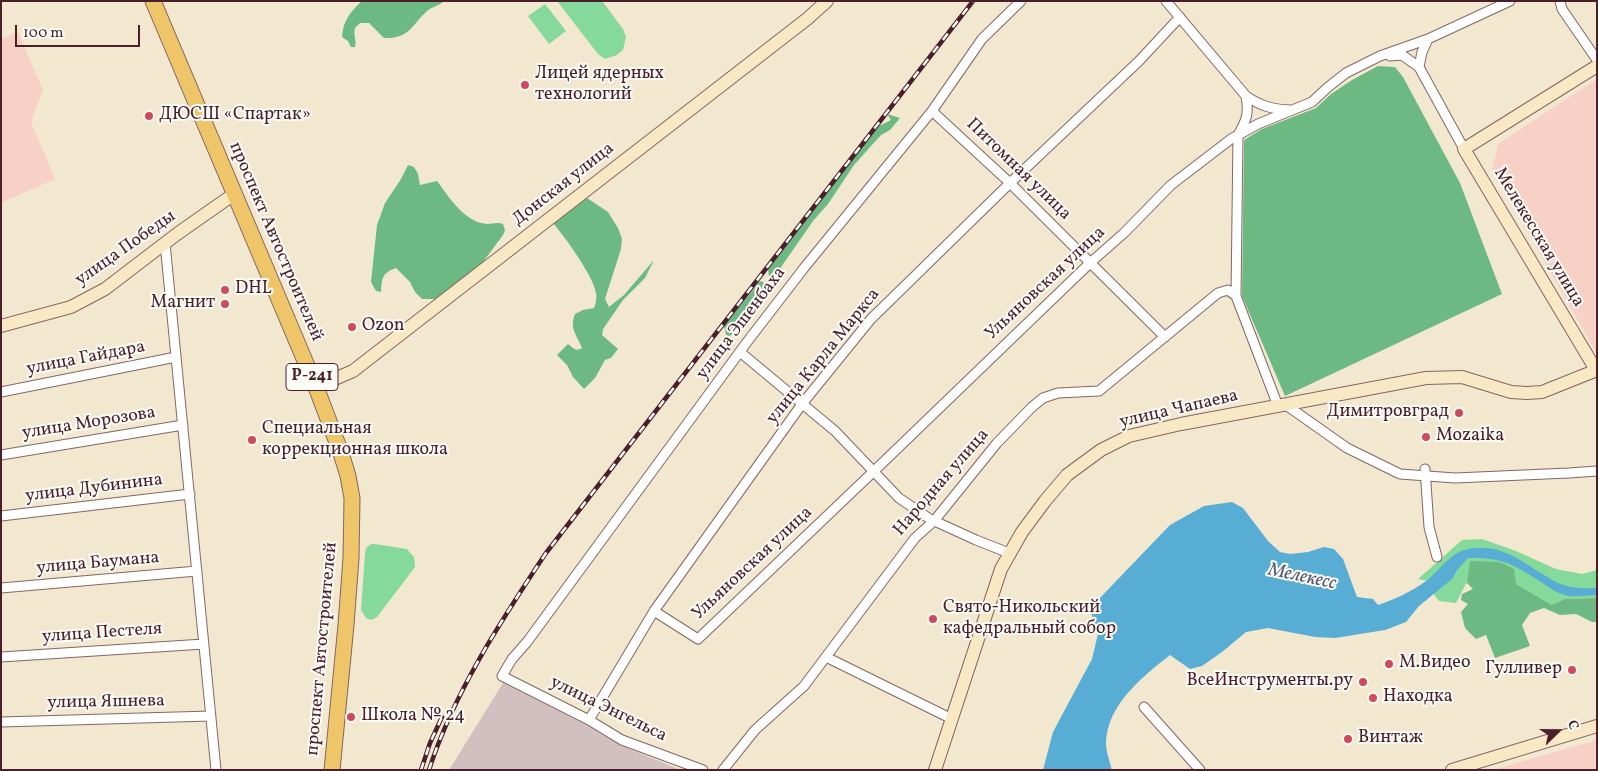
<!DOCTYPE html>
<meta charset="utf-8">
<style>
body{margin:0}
#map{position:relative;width:1598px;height:771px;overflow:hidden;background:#f2e8d0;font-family:Vollkorn,serif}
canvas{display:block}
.frame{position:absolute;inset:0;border:2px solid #4a1f2b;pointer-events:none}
.north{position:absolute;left:1533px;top:706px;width:50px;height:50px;-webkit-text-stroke:4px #fdfcf7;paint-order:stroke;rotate:68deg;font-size:14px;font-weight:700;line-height:20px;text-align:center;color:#4a1f2b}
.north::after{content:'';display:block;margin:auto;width:18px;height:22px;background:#4a1f2b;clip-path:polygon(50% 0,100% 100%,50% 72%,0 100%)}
.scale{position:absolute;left:15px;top:25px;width:125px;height:22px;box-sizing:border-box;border:2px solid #4a1f2b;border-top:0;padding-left:6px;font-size:15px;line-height:18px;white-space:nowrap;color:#4a1f2b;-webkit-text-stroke:4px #fdfcf7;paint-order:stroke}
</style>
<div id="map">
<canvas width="1598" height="771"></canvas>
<div class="frame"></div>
<div class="north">С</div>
<div class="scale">100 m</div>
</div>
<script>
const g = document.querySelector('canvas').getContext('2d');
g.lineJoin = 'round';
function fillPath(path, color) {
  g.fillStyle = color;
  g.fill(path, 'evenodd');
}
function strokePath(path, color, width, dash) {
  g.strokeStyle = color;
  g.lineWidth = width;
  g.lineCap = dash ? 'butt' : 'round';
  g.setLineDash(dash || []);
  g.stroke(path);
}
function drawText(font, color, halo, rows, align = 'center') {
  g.font = font + ' Vollkorn,serif';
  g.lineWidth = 4;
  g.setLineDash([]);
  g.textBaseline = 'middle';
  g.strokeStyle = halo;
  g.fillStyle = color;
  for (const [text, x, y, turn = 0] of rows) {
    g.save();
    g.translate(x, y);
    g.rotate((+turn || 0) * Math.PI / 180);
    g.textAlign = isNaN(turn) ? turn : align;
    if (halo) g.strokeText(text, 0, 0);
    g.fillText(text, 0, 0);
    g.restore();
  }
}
const built = new Path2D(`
 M18,32L43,90L31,122L55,179L1,203V39Z
 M1597,79V354L1492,169L1498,144Z
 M1597,740V770H1496V769Z`);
const industrial = new Path2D(`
 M503,683L586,725L620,745L681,770H449Z`);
const green = new Path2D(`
 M557,1H602L623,29L626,37L623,50L617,55L605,59L598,54Z
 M545,4L566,31L549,44L528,16Z
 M1482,539L1516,551L1556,569L1582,574L1597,570V598L1565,599L1552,605L1516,584L1470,567L1468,580L1456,603L1439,601L1435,596L1428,581L1418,579L1462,540Z
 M371,544H375L407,549L414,557L415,567L377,617L371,620L366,618L361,610L365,554L366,548Z`);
const forest = new Path2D(`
 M362,1H444C439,6 431,7 427,11C411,26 409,39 384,38L369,23H360L355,28C353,37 357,40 355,47H351L348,41L342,37C343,21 350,12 362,1Z
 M1378,66L1395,67L1403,77L1460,183L1502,294L1285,396L1242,296L1244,140L1262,129L1316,108L1331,94L1352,80Z
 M887,114L900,118L890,130L881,135L854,165L828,204L813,221L777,273L769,277L768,269L772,263L877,127L891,120Z
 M408,165L414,167L418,174L420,185L437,181C449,197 464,222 487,224C493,224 497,222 503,224L505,230L503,235L483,262L436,299H422L415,292L410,282L396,268C382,273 382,278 381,292L376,291L371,282L377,225L385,203L401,179Z
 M583,197L587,198L608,212L618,228L622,239L621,249L605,299L609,307L624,295L654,260L645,278L623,300L603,329L602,335L618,349L611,358L605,360L595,378L584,389L573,377L567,365L557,355L568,344C573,348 576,352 582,348C577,335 569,328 575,314L583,310L594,308C596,303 597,298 596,293C594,277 563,234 552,222Z
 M760,281L763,282L767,290L764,296C753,299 757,303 754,312L730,336L726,335L724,326Z
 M1470,561L1500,562L1514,569L1516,584L1552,605L1565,599L1597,598V622H1592L1576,614L1560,615L1544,608L1530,613L1522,625L1530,646L1495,658L1486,635L1476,639L1465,628L1461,612L1468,604L1461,600L1462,594L1473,589L1467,583Z`);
const water = new Path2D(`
 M1232,502L1243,508L1268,541L1280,552L1290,554L1308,552L1324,547L1334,549L1343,559L1357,597L1373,599L1378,605C1395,599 1411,592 1426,581C1437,573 1450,554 1464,550C1504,540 1525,566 1556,582C1568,588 1583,589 1597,588V595C1587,595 1574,598 1565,595C1556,593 1546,585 1538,580C1512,563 1499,557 1468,558L1457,570L1452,579L1419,606L1406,622L1385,630L1335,638L1315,637L1268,628L1246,632L1222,652L1202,666L1190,669L1170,655C1142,677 1107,705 1106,743C1106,752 1110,762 1112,770H1043L1053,732L1092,659L1098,634L1091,612L1097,601L1170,525L1204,506Z`);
const street = new Path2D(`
 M1166,1L1246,96C1261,106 1271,109 1290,110
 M1560,1L1562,9L1597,60
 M1390,56L1402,55L1419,67L1464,149
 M1419,67L1422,52L1428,39
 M1246,96C1249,113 1247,120 1238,135L1236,296L1278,406
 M932,111L1010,183L1165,337
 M165,243L216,770
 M740,352L835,431L899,498L930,519L976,540L1009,553
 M1,392L176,357
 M1286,405L1347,448L1400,474L1455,478L1569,473L1597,471
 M1,455L183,425
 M1425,469L1429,527L1437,557
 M1,516L190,494
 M1,588L197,571
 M654,611L698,639L873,472L1090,263L1124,233L1171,185L1231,139L1258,124L1312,102L1327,88L1346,73L1380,56L1428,39L1510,1
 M1,657L204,644
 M826,657L952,719
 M1144,707L1200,770
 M589,720L654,611L802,404L871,319L1010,183L1139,61L1180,17
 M1,722L211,716
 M703,770L622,740L589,720L502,676L512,659L527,642L747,342L804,268L932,111L982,39L1021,1
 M723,770L755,730L804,686L915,538L934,521L997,443L1032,407L1043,398L1058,393L1099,391L1218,293L1228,290L1236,296`);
const secondary = new Path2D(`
 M1,326L71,307L105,289L177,234L234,194
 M1596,370L1464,149L1597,66
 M316,387L353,371L807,19L827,1
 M935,770L1001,569L1022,532L1045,501L1067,475L1101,450L1129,436L1181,424L1426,378L1462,377L1511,392L1527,393L1542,392L1597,370
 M1452,770L1597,726`);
const highway = new Path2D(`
 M153,1L316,387L341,453L348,476L352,498L351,558L346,625L332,770`);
const rail = new Path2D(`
 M421,770L430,743L442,717
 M429,770C454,692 501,621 546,553L973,1`);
const markers = [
 [525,85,5,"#d1495b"],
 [149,116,5,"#d1495b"],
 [225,290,5,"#d1495b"],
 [225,304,5,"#d1495b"],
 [352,327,5,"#d1495b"],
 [1459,413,5,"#d1495b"],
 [1426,437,5,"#d1495b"],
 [252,440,5,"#d1495b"],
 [933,619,5,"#d1495b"],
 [1389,664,5,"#d1495b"],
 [1572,670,5,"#d1495b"],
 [1363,682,5,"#d1495b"],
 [1373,698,5,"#d1495b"],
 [351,717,5,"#d1495b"],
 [1348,739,5,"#d1495b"]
];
const shields = [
 [312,377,52]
];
const shieldNames = [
 ["Р-241",312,377]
];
const poiNames = [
 ["Лицей ядерных",535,75],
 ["технологий",535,96],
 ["ДЮСШ «Спартак»",159,116],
 ["DHL",235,290],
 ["Магнит",215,304,"right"],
 ["Ozon",362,327],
 ["Димитровград",1449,413,"right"],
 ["Специальная",262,430],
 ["коррекционная школа",262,451],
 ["Mozaika",1436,437],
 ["Свято-Никольский",943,609],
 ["кафедральный собор",943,630],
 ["М.Видео",1399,664],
 ["Гулливер",1562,670,"right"],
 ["ВсеИнструменты.ру",1353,682,"right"],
 ["Находка",1383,698],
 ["Школа № 24",361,717],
 ["Винтаж",1358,739]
];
const streetNames = [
 ["Питомная улица",1018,170,44],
 ["Донская улица",564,185,-38],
 ["Мелекесская улица",1538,238,59],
 ["проспект Автостроителей",275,242,67],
 ["улица Победы",126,249,-35],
 ["Ульяновская улица",1046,284,-43],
 ["улица Эшенбаха",742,324,-53],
 ["улица Карла Маркса",824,357,-51],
 ["улица Гайдара",86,359,-11],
 ["улица Чапаева",1179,410,-13],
 ["улица Морозова",89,424,-9],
 ["Народная улица",942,483,-49],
 ["улица Дубинина",94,489,-7],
 ["улица Баумана",98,564,-5],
 ["Ульяновская улица",753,564,-43],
 ["улица Пестеля",102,634,-4],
 ["проспект Автостроителей",323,649,-85],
 ["улица Яшнева",106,703,-1],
 ["улица Энгельса",608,710,26]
];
const waterNames = [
 ["Мелекесс",1302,578,12]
];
fillPath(built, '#f7d1c6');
fillPath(industrial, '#d2bfbf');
fillPath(green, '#85d99b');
fillPath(forest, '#6cb983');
fillPath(water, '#57add4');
strokePath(street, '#856565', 11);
strokePath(secondary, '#856565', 14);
strokePath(highway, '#856565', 17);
strokePath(street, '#fff', 9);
strokePath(secondary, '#f8e8c3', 12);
strokePath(highway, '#eec569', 15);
strokePath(rail, '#4a1f2b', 4.5);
strokePath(rail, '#fdfcf7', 2.5, [8]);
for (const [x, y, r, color] of markers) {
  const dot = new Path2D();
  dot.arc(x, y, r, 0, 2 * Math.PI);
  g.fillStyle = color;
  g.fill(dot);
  strokePath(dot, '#fdfcf7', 2);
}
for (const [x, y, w] of shields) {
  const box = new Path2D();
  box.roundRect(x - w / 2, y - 13.5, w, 27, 4);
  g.fillStyle = '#fdfcf7';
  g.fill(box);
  strokePath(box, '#4a1f2b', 1);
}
drawText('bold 16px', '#4a1f2b', null, shieldNames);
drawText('18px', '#4a1f2b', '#fdfcf7', poiNames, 'left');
drawText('18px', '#4a1f2b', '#fdfcf7', streetNames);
drawText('italic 19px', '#4f586f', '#fdfcf7', waterNames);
</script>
